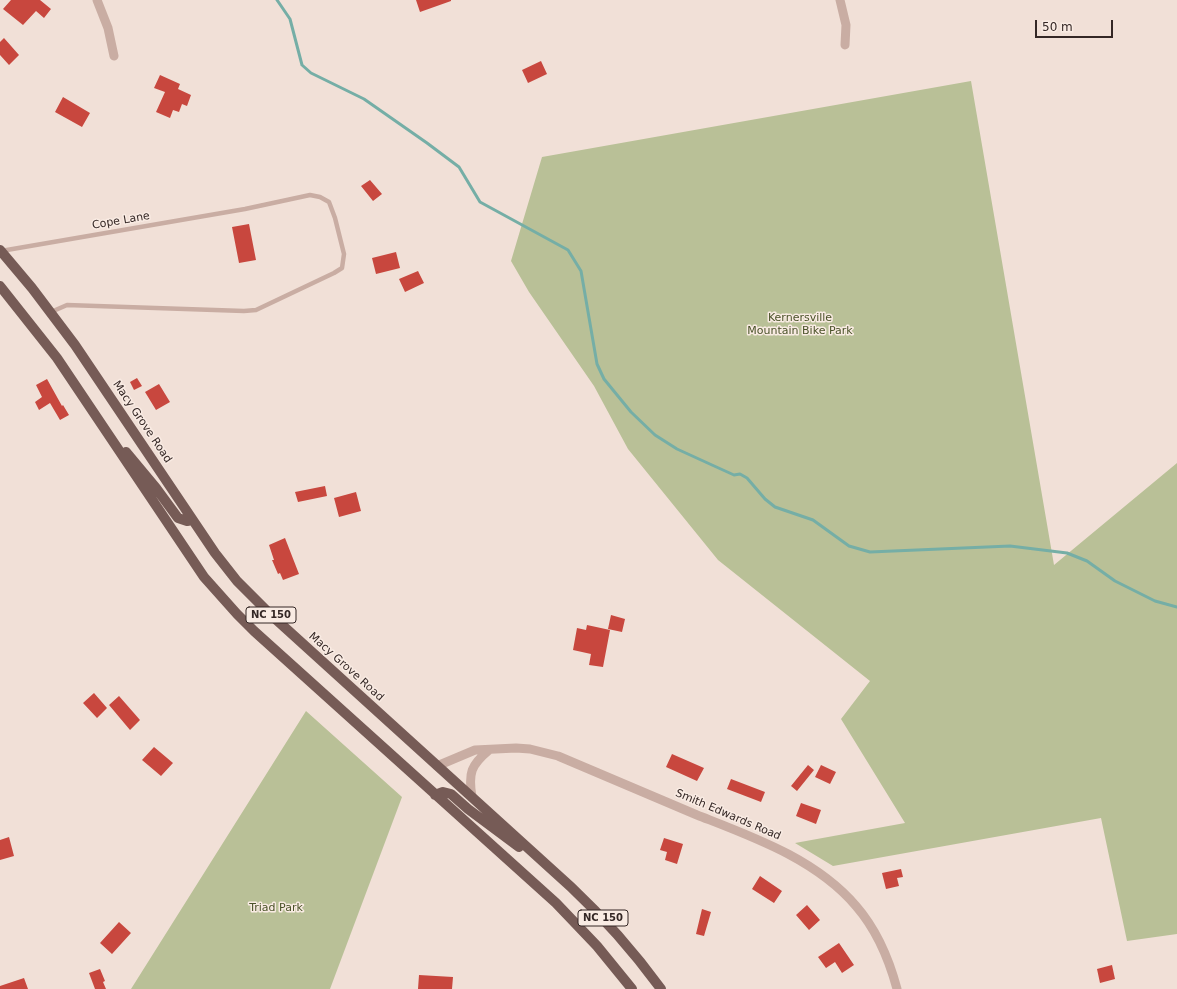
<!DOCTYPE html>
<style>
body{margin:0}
#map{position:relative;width:1177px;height:989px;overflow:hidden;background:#f1e0d7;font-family:"DejaVu Sans",sans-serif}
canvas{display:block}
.scale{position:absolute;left:1035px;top:20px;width:78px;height:18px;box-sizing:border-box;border:2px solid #342725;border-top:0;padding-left:5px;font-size:12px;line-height:14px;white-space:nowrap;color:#342725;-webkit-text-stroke:3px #f9ebe3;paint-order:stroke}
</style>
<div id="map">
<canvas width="1177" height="989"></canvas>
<div class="scale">50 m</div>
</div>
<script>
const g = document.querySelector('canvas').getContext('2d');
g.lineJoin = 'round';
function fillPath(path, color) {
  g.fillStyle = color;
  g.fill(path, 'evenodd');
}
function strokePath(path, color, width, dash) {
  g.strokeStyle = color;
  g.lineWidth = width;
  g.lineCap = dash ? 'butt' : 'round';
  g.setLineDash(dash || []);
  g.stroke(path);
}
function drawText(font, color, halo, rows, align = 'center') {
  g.font = font + ' "DejaVu Sans",sans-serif';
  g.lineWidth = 3;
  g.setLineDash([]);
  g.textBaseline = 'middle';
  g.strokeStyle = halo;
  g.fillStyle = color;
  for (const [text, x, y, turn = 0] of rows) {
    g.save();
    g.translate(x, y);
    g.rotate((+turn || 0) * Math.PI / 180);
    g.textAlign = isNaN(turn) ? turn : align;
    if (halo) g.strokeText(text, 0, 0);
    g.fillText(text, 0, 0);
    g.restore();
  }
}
const green = new Path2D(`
 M971,81L1054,565L1177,463V934L1127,941L1101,818L833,866L795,843L905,823L841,719L870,681L718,560L628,449L594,386L529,292L511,261L542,157Z
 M306,711L402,797L330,989H131Z`);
const stream = new Path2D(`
 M277,0L290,19L302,65L311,73L364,99L427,143L459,167L480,202L568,250L581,271L597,364L604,379L631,412L655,435L677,449L712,465L734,475L740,474L747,478L765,499L775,507L813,520L849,546L870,552L1010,546L1067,553L1087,561L1115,581L1155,601L1177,607`);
const building = new Path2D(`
 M11,0H40L51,9L44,18L36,11L23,25L3,9Z
 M416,0H451V1L420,12Z
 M4,38L19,55L9,65L0,55V42Z
 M541,61L547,74L528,83L522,70Z
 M160,75L180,84L178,89L191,95L187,106L182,104L179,112L173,110L170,118L156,112L165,92L154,88Z
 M63,97L90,113L82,127L55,112Z
 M370,180L382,194L373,201L361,186Z
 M249,224L256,260L239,263L232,227Z
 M396,252L400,268L376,274L372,258Z
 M418,271L424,283L405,292L399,279Z
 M137,378L142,386L134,390L130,382Z
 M47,379L62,406L63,405L69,415L60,420L50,403L39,410L35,402L42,397L36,385Z
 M159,384L170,402L156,410L145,392Z
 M325,486L327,496L298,502L295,492Z
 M356,492L361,511L339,517L334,498Z
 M285,538L299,574L283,580L280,573L278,574L272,560H274L269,545Z
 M611,615L625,619L622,632L608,629Z
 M587,625L610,630L603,667L589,665L591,654L573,650L577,628L586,630Z
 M94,693L107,708L97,718L83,703Z
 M119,696L140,720L130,730L109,705Z
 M154,747L173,763L161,776L142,760Z
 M672,754L704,768L697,781L666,767Z
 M808,765L814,770L797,791L791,786Z
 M821,765L836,772L830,784L815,777Z
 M731,779L765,792L761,802L727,789Z
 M801,803L821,810L816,824L796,816Z
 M9,837L14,856L0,860V840Z
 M664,838L683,844L677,864L665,860L667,852L660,850Z
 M901,869L903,877L897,878L899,886L886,889L882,873Z
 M760,876L782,891L774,903L752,889Z
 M807,905L820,920L809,930L796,915Z
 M702,909L711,912L704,936L696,934Z
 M119,922L131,933L112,954L100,943Z
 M839,943L854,965L842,973L835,962L826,968L818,957Z
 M1112,965L1115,979L1100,983L1097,969Z
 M100,969L105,981L103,982L106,989H95L89,973Z
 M419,975L453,977L452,989H418Z
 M24,978L28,989H0V986Z`);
const service = new Path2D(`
 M1,251L245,209L310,195L320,197L329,202L335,218L344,254L342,268L334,273L256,310L244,311L67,305L51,312`);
const minor = new Path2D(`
 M97,0L108,28L114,56
 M840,0L846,25L845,45
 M437,766L475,750L516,748L530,749L558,756C604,776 651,795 697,815C753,837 816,859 856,906C876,929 889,959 897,989
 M472,797C468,773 471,765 489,750`);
const primary = new Path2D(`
 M0,250L32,288L75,345L215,553L237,581L270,614L571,887C604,918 634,952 661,989
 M0,286L57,358L204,577L237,614L254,631L556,903L597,946L632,989
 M126,452L156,488L178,518L187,521L192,520
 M435,795L443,792L451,794L468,809L519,847`);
const shields = [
 [271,615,50],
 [603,918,50]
];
const shieldNames = [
 ["NC 150",271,615],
 ["NC 150",603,918]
];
const streetNames = [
 ["Cope Lane",121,221,-10],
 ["Macy Grove Road",142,422,56],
 ["Macy Grove Road",346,667,42],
 ["Smith Edwards Road",728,815,23]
];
const parkNames = [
 ["Kernersville",800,318],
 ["Mountain Bike Park",800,331],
 ["Triad Park",276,908]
];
fillPath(green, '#b9c097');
strokePath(stream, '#75aea6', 3);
fillPath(building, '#c8473e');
strokePath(service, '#c9ada3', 4.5);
strokePath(minor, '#c9ada3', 9);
strokePath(primary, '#765b56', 10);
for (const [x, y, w] of shields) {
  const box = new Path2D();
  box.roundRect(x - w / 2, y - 8, w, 16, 3);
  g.fillStyle = '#f9ebe3';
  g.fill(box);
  strokePath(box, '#342725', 1);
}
drawText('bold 10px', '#342725', null, shieldNames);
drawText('11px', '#342725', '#f9ebe3', streetNames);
drawText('11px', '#4a5229', '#f9ebe3', parkNames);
</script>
